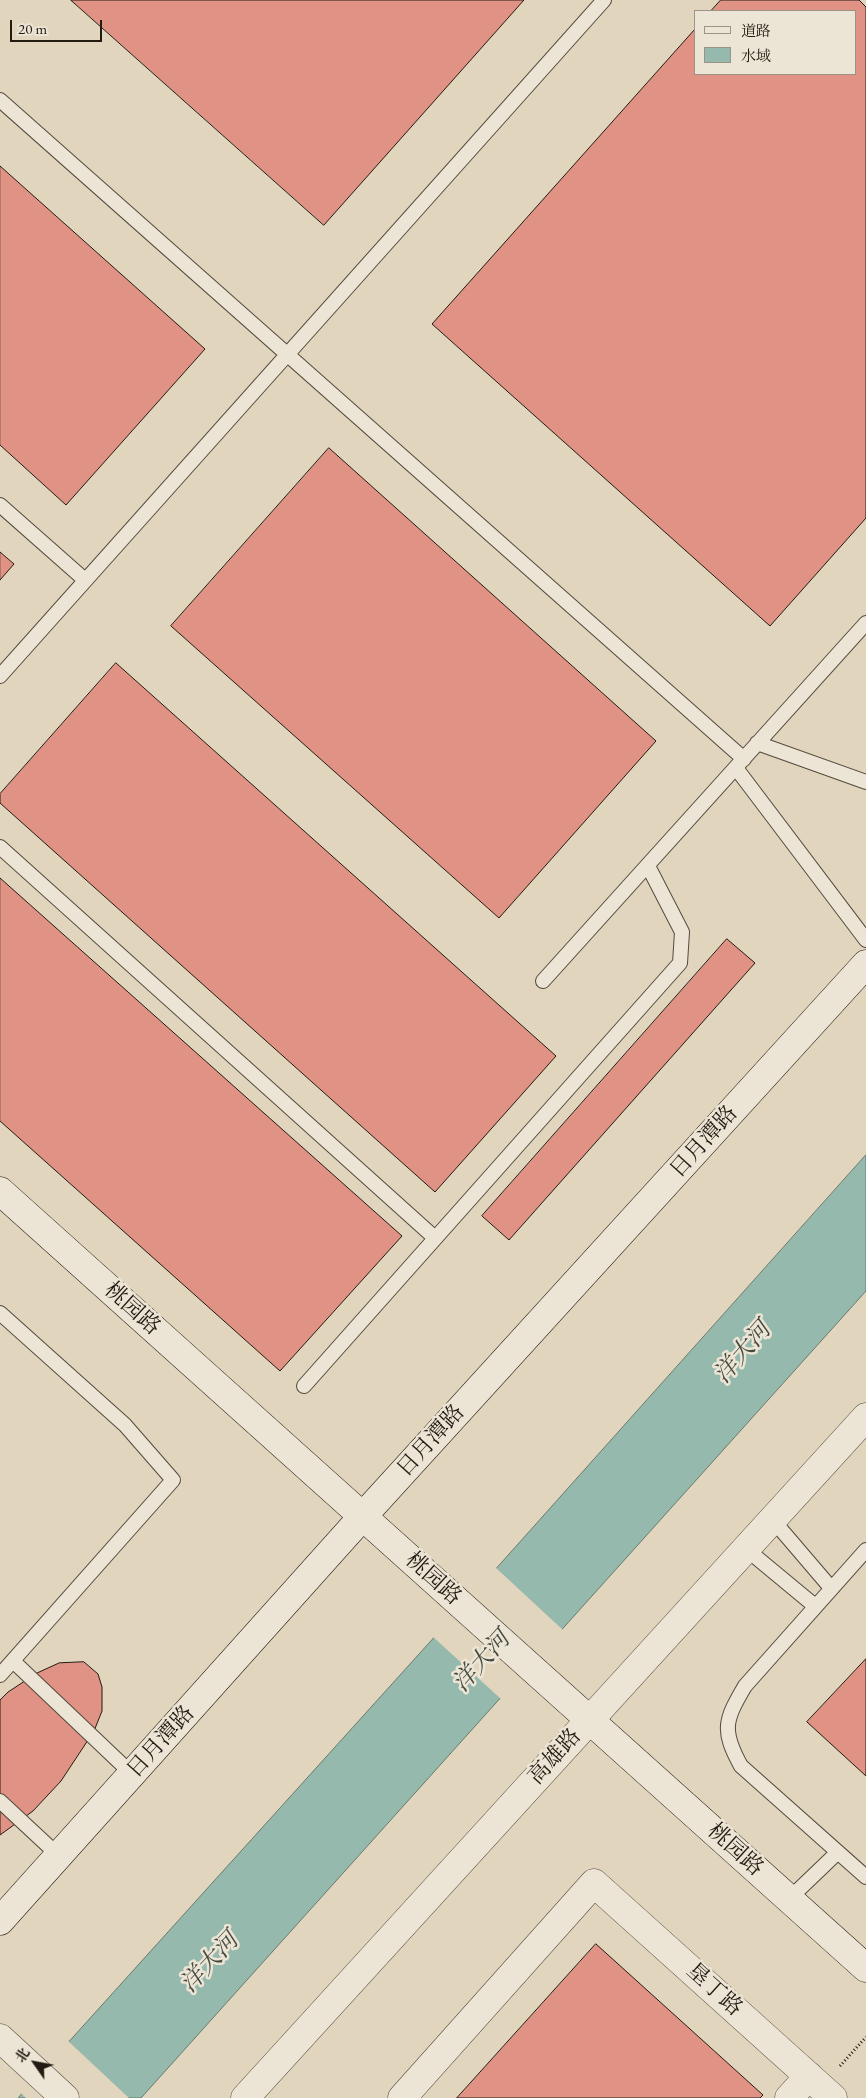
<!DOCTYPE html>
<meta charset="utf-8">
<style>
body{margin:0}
#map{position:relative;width:866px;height:2098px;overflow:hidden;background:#e2d5bd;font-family:"EB Garamond","Noto Serif SC",serif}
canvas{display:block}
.legend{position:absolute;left:694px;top:10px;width:162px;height:65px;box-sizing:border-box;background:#ece4d4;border:1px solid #9b9486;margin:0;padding:6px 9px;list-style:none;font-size:15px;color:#221b12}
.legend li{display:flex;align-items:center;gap:10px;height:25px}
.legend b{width:25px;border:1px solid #9b9486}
.north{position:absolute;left:10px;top:2038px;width:50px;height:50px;-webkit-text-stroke:4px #ece4d4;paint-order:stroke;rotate:303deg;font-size:14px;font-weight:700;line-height:20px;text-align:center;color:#221b12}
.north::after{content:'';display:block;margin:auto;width:18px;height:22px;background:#221b12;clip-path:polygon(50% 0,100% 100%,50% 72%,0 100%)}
.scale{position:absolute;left:10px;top:20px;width:92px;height:22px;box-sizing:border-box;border:2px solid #221b12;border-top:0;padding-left:6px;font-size:15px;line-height:18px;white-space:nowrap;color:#221b12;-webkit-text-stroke:4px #ece4d4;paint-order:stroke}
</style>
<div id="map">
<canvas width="866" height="2098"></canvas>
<ul class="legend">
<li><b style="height:6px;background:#ece4d4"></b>道路</li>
<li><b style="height:14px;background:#95b9ac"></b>水域</li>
</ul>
<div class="north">北</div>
<div class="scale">20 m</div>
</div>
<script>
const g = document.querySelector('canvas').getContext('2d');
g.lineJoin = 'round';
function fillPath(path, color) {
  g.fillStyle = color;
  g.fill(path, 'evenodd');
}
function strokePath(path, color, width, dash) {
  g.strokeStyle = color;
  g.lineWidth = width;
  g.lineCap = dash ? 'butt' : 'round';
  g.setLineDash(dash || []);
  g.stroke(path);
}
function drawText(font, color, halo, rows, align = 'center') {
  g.font = font + ' "EB Garamond","Noto Serif SC",serif';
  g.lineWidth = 5;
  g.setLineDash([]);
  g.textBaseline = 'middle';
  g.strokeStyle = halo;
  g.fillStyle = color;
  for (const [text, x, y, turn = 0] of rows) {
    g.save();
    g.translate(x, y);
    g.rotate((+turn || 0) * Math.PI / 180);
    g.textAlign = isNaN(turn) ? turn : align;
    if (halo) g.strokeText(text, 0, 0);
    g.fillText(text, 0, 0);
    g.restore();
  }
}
const water = new Path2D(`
 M866,1155V1291L141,2098H18L485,1581Z`);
const pier = new Path2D(`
 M495,1567L563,1630L501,1699L432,1636Z
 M67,2040L129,2098H26L20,2092Z`);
const building = new Path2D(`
 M71,0H524L324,225Z
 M721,0H859L866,7V518L770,626L432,324L695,29V74H855V11H711Z
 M0,166L205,349L66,505L0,445Z
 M329,448L656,741L499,918L171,626Z
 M0,552L14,564L0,580Z
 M116,663L556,1056L435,1192L0,803V794Z
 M0,878L402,1236L280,1371L0,1121Z
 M727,939L755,963L509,1240L482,1216Z
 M866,1659V1776L807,1722Z
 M84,1662L98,1674L102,1687V1711L94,1731L61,1781L33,1811L0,1835V1700L8,1692L37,1673L59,1663Z
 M596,1944L763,2095L760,2098H457Z`);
const path = new Path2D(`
 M840,2066L866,2037`);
const lane = new Path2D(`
 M0,100L744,759
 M0,505L85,580
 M0,676L604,0
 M757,743L866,782
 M736,768L866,940
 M0,847L435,1238
 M543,981L866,623
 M0,1313L125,1425L173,1480L0,1675
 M304,1386L680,963L682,932L648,866
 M772,1519L831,1588
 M745,1548L815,1606
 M866,1550L745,1686C725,1720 721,1730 741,1766L866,1877
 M13,1661L132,1774
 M0,1801L59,1856
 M789,1899L838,1852`);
const street = new Path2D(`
 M0,2038L65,2098
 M245,2098L866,1417
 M402,2098L594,1883L833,2098
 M789,2098L809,2076`);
const secondary = new Path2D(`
 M0,1191L866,1968
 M0,1921L363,1516L866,964`);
const streetNames = [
 ["日月潭路",704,1142,-48],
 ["桃园路",132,1309,42],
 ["日月潭路",431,1441,-48],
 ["桃园路",433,1579,42],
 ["日月潭路",161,1742,-48],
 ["高雄路",555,1757,-48],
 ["桃园路",735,1850,42],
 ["垦丁路",714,1990,42]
];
const waterNames = [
 ["洋大河",743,1353,-49],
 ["洋大河",482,1662,-48],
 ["洋大河",210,1963,-47]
];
fillPath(water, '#95b9ac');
strokePath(water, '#677a6e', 1);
fillPath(pier, '#e2d5bd');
fillPath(building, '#e09285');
strokePath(building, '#221b12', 1);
strokePath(lane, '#524a3d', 16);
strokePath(street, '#524a3d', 29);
strokePath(secondary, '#221b12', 29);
strokePath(path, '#221b12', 3, [1, 2.5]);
strokePath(lane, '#ece4d4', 14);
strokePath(street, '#ece4d4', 28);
strokePath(secondary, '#ece4d4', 28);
drawText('22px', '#221b12', '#ece4d4', streetNames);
drawText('italic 24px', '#444a40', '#ece4d4', waterNames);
</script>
